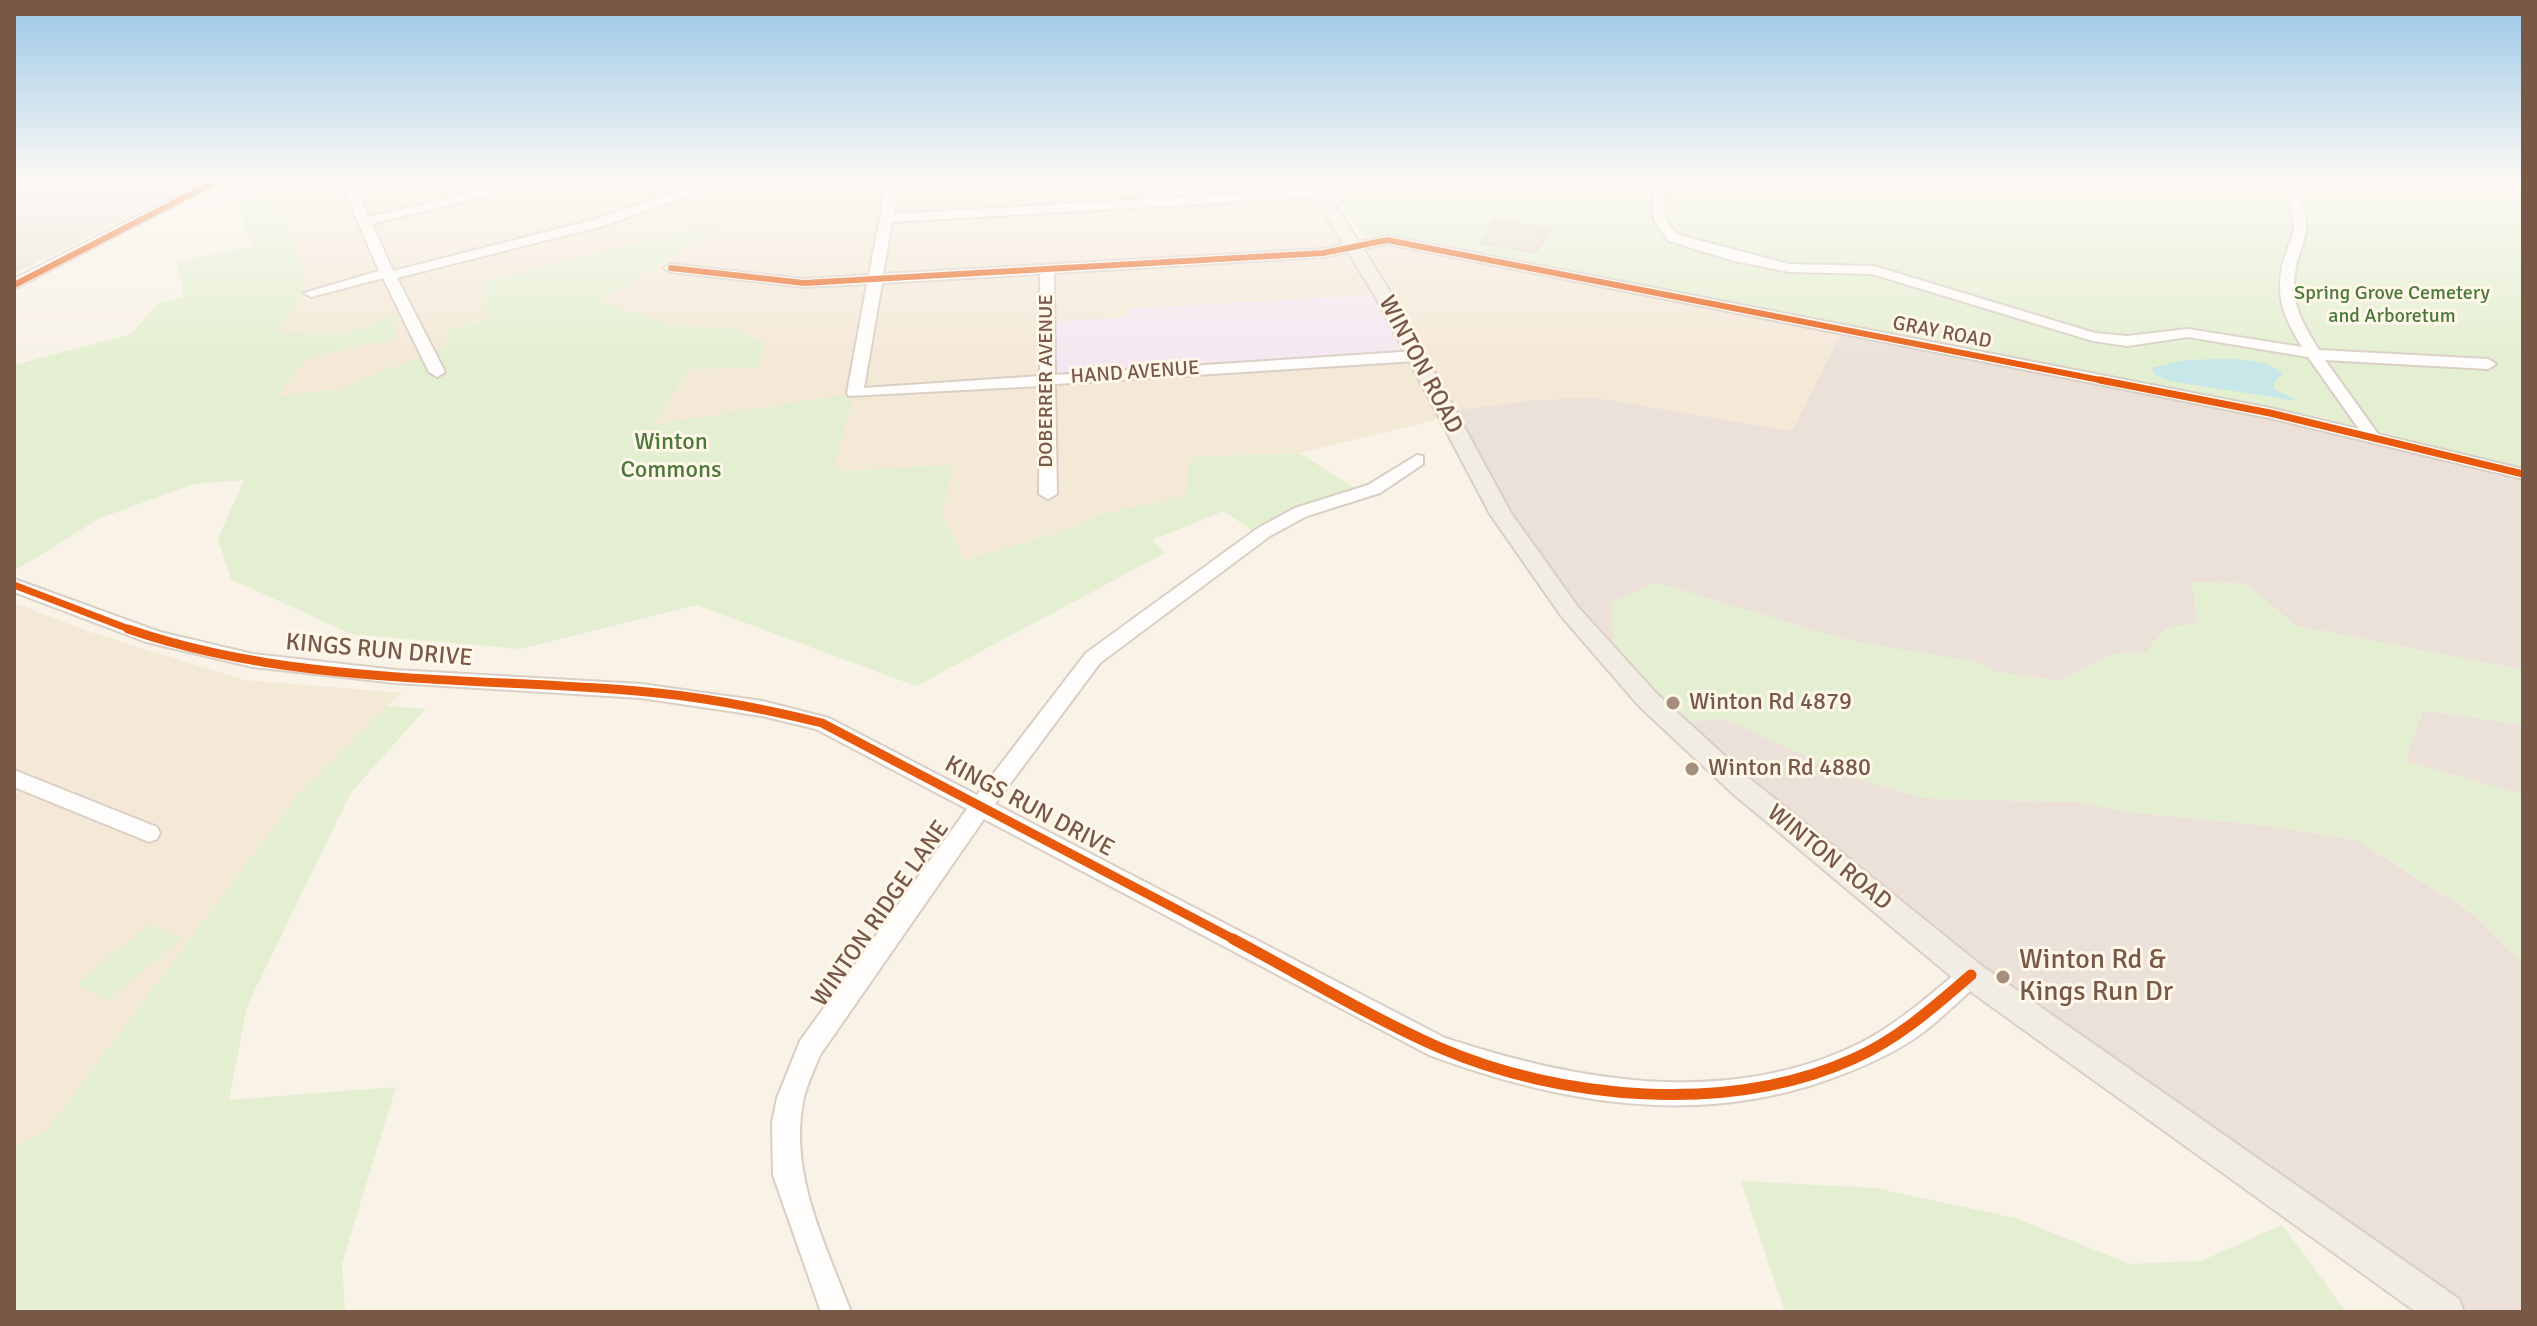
<!DOCTYPE html>
<style>
body{margin:0}
#map{position:relative;width:2537px;height:1326px;overflow:hidden;background:#f8f2e7;font-family:Signika,sans-serif}
canvas{display:block}
.frame{position:absolute;inset:0;border:16px solid #785846;pointer-events:none}
</style>
<div id="map">
<canvas width="2537" height="1326"></canvas>
<div class="frame"></div>
</div>
<script>
const g = document.querySelector('canvas').getContext('2d');
g.lineJoin = 'round';
function fillPath(path, color) {
  g.fillStyle = color;
  g.fill(path, 'evenodd');
}
function strokePath(path, color, width, dash) {
  g.strokeStyle = color;
  g.lineWidth = width;
  g.lineCap = dash ? 'butt' : 'round';
  g.setLineDash(dash || []);
  g.stroke(path);
}
function drawText(font, color, halo, rows, align = 'center') {
  g.font = font + ' Signika,sans-serif';
  g.lineWidth = 6;
  g.setLineDash([]);
  g.textBaseline = 'middle';
  g.strokeStyle = halo;
  g.fillStyle = color;
  for (const [text, x, y, turn = 0] of rows) {
    g.save();
    g.translate(x, y);
    g.rotate((+turn || 0) * Math.PI / 180);
    g.textAlign = isNaN(turn) ? turn : align;
    if (halo) g.strokeText(text, 0, 0);
    g.fillText(text, 0, 0);
    g.restore();
  }
}
const residential = new Path2D(`
 M285,180H1312L1352,245L1370,241L1842,330L1792,431L1598,398L1445,412L1432,421L1299,453L1190,457L1187,496L1103,514L1067,530L964,560L943,517L952,465L841,471L597,502L691,369L757,368L765,342L734,329L674,325L599,303L722,223L482,283L487,319L445,330L448,345L341,389L276,398L306,359L395,338L398,313L346,334L281,331L306,284L277,190Z
 M14,603L87,631L244,680L401,693L298,795L45,1133L14,1147Z`);
const industrial = new Path2D(`
 M14,180H201L14,274Z
 M1842,330L2127,385L2523,474V670L2296,626L2246,584L2192,582L2198,622L2166,629L2145,653L2114,654L2060,681L1996,672L1975,662L1849,641L1656,583L1612,603L1613,638L1609,657L1570,612L1445,412L1536,400L1598,398L1792,431Z
 M2423,710L2523,725V795L2405,761Z
 M1723,718L1852,777L1923,798L2077,802L2130,812L2264,825L2357,840L2475,915L2523,964V1312H2446L2176,1121L1672,723Z`);
const education = new Path2D(`
 M1382,294L1416,356L1048,379L1047,322L1128,317V309Z`);
const green = new Path2D(`
 M1327,180H2523V468L2320,417L1397,236H1367L1359,232Z
 M277,190L306,284L281,331L346,334L398,312L396,338L306,359L277,397L341,389L447,345L445,330L487,319L482,283L725,222L600,302L674,325L734,329L765,342L757,368L690,369L652,425L855,393L834,464L842,471L952,465L943,517L964,560L1067,530L1103,514L1186,496L1190,457L1299,453L1358,490L1305,506L1252,530L1223,511L1152,540L1165,553L916,686L697,605L521,649L351,634L231,579L218,539L244,480L194,484L100,518L14,571V365L130,334L159,303L184,297L177,262L251,246L236,201Z
 M2192,582L2246,584L2296,626L2523,670V725L2423,710L2405,761L2523,795V964L2476,915L2357,840L2264,825L2130,812L2077,802L1923,798L1852,777L1723,718L1672,723L1609,657L1613,638L1612,603L1656,583L1849,641L1976,662L1996,672L2060,681L2114,654L2145,653L2166,629L2198,622Z
 M387,706L425,709L350,794L247,1006L229,1100L396,1087L342,1263L345,1312H14V1147L45,1133L298,795Z
 M150,924L182,938L108,1000L75,985Z
 M1741,1181L1875,1188L2015,1218L2129,1264L2201,1261L2282,1225L2346,1312H1785Z`);
const water = new Path2D(`
 M2184,360C2212,360 2261,354 2283,373L2273,384L2274,389L2298,401L2169,381L2154,374L2152,368Z`);
const building = new Path2D(`
 M1495,219L1512,223L1550,229L1536,253L1480,243Z`);
const minor = new Path2D(`
 M208,180H224L14,289V279Z
 M340,180H352L369,217L526,180H549L372,224L393,271L593,220L710,180H732L603,226L397,278L445,372L437,377L429,372L383,278L311,297L304,293L379,271Z
 M887,180H899L894,214L1319,189L1325,193L1319,197L892,222L883,274L1323,249L1387,236L2270,408L2359,429L2308,357L2188,337L2127,346L2093,341L1872,274L1789,272L1734,261L1669,241L1654,220L1652,180H1664C1662,200 1662,223 1679,235L1789,264L1874,266L2095,333L2127,336L2188,329L2302,347C2291,329 2280,309 2280,288C2280,235 2314,240 2276,180H2289C2324,235 2296,235 2294,286C2294,310 2307,331 2319,350L2488,359L2496,364L2488,369L2325,360L2378,434L2523,469V479L2270,418L1387,244L1323,257L1054,273L1055,375L1416,351L1424,356L1416,361L1055,384L1057,494L1048,499L1039,494L1040,386L849,396L847,393L867,284L804,287L671,272L664,268L671,264L804,279L869,275ZM1040,274V376L864,388L882,283Z
 M1417,455L1423,456V464L1380,493L1307,516L1270,536L1100,663L995,804L1445,1038C1573,1080 1714,1106 1843,1051C1889,1032 1925,999 1962,968L1971,965L1980,968L1983,975L1980,982C1962,998 1944,1016 1925,1031C1896,1053 1861,1068 1827,1080C1694,1127 1559,1103 1429,1055L984,819L820,1055C814,1070 806,1086 803,1102C789,1175 826,1245 851,1312H821L773,1175L772,1123L777,1098L800,1041L967,809L816,729L762,716L641,698L396,683L253,667L146,642L14,592V579L160,632L253,654L396,670L641,684L762,701L829,718L977,795L1086,653L1258,528L1295,508L1368,485Z
 M14,770L157,827L160,833L157,839L149,842L14,787Z`);
const major = new Path2D(`
 M1305,180H1320L1394,298L1511,513L1578,607L1657,694L1749,778L1982,966L2459,1299L2464,1312H2416L1960,984L1731,792L1639,706L1562,617L1490,514L1376,298Z`);
const cyclewayFar3 = new Path2D(`
 M671,268L804,283L1323,253L1387,240L2110,382
 M14,285L218,180`);
const cyclewayFar2 = new Path2D(`
 M2100,380L2270,413L2523,474
 M14,585L134,631`);
const cyclewayFar1 = new Path2D(`
 M128,629C291,685 468,677 637,691C700,696 761,708 822,723L1237,941`);
const cycleway = new Path2D(`
 M1233,939C1301,975 1368,1016 1438,1047C1560,1100 1729,1115 1853,1059C1898,1039 1934,1007 1971,975`);
const markers = [
 [1673,703,8,"#a58e7e"],
 [1692,769,8,"#a58e7e"],
 [2003,977,8,"#a58e7e"]
];
const farParknames = [
 ["Spring Grove Cemetery",2392,294],
 ["and Arboretum",2392,317]
];
const farStreetnames = [
 ["GRAY ROAD",1942,333,11],
 ["HAND AVENUE",1135,373,-4],
 ["DOBERRER AVENUE",1047,381,-90]
];
const streetNames = [
 ["WINTON ROAD",1420,365,62],
 ["KINGS RUN DRIVE",379,651,5],
 ["KINGS RUN DRIVE",1029,807,28],
 ["WINTON ROAD",1829,858,39],
 ["WINTON RIDGE LANE",881,914,-55]
];
const parkNames = [
 ["Winton",671,443],
 ["Commons",671,471]
];
const poiNames = [
 ["Winton Rd 4879",1689,703],
 ["Winton Rd 4880",1708,769]
];
const nearPoinames = [
 ["Winton Rd &",2019,961],
 ["Kings Run Dr",2019,993]
];
fillPath(residential, '#f4e8d7');
fillPath(industrial, '#ebe1d9');
fillPath(education, '#f4e7f1');
fillPath(green, '#e3efd0');
fillPath(water, '#c8e7e8');
fillPath(building, '#e4dacf');
strokePath(building, '#e1d4c9', 2);
strokePath(minor, '#d9cfc5', 4);
strokePath(major, '#dacfc7', 4);
fillPath(minor, '#fefdfb');
fillPath(major, '#f2ede4');
strokePath(cyclewayFar3, '#e8590c', 6);
strokePath(cyclewayFar2, '#e8590c', 7);
strokePath(cyclewayFar1, '#e8590c', 9);
strokePath(cycleway, '#e8590c', 11);
const sky = g.createLinearGradient(0, 0, 0, 366);
sky.addColorStop(0, '#9bc8e8');
sky.addColorStop(0.49, '#fcf9f4');
sky.addColorStop(1, '#fcf9f400');
g.fillStyle = sky;
g.fillRect(0, 0, 2537, 366);
for (const [x, y, r, color] of markers) {
  const dot = new Path2D();
  dot.arc(x, y, r, 0, 2 * Math.PI);
  g.fillStyle = color;
  g.fill(dot);
  strokePath(dot, '#fff7e9', 3);
}
drawText('20px', '#4c793a', '#fff7e9', farParknames);
drawText('20px', '#785846', '#fff7e9', farStreetnames);
drawText('24px', '#785846', '#fff7e9', streetNames);
drawText('24px', '#4c793a', '#fff7e9', parkNames);
drawText('24px', '#785846', '#fff7e9', poiNames, 'left');
drawText('28px', '#785846', '#fff7e9', nearPoinames, 'left');
</script>
